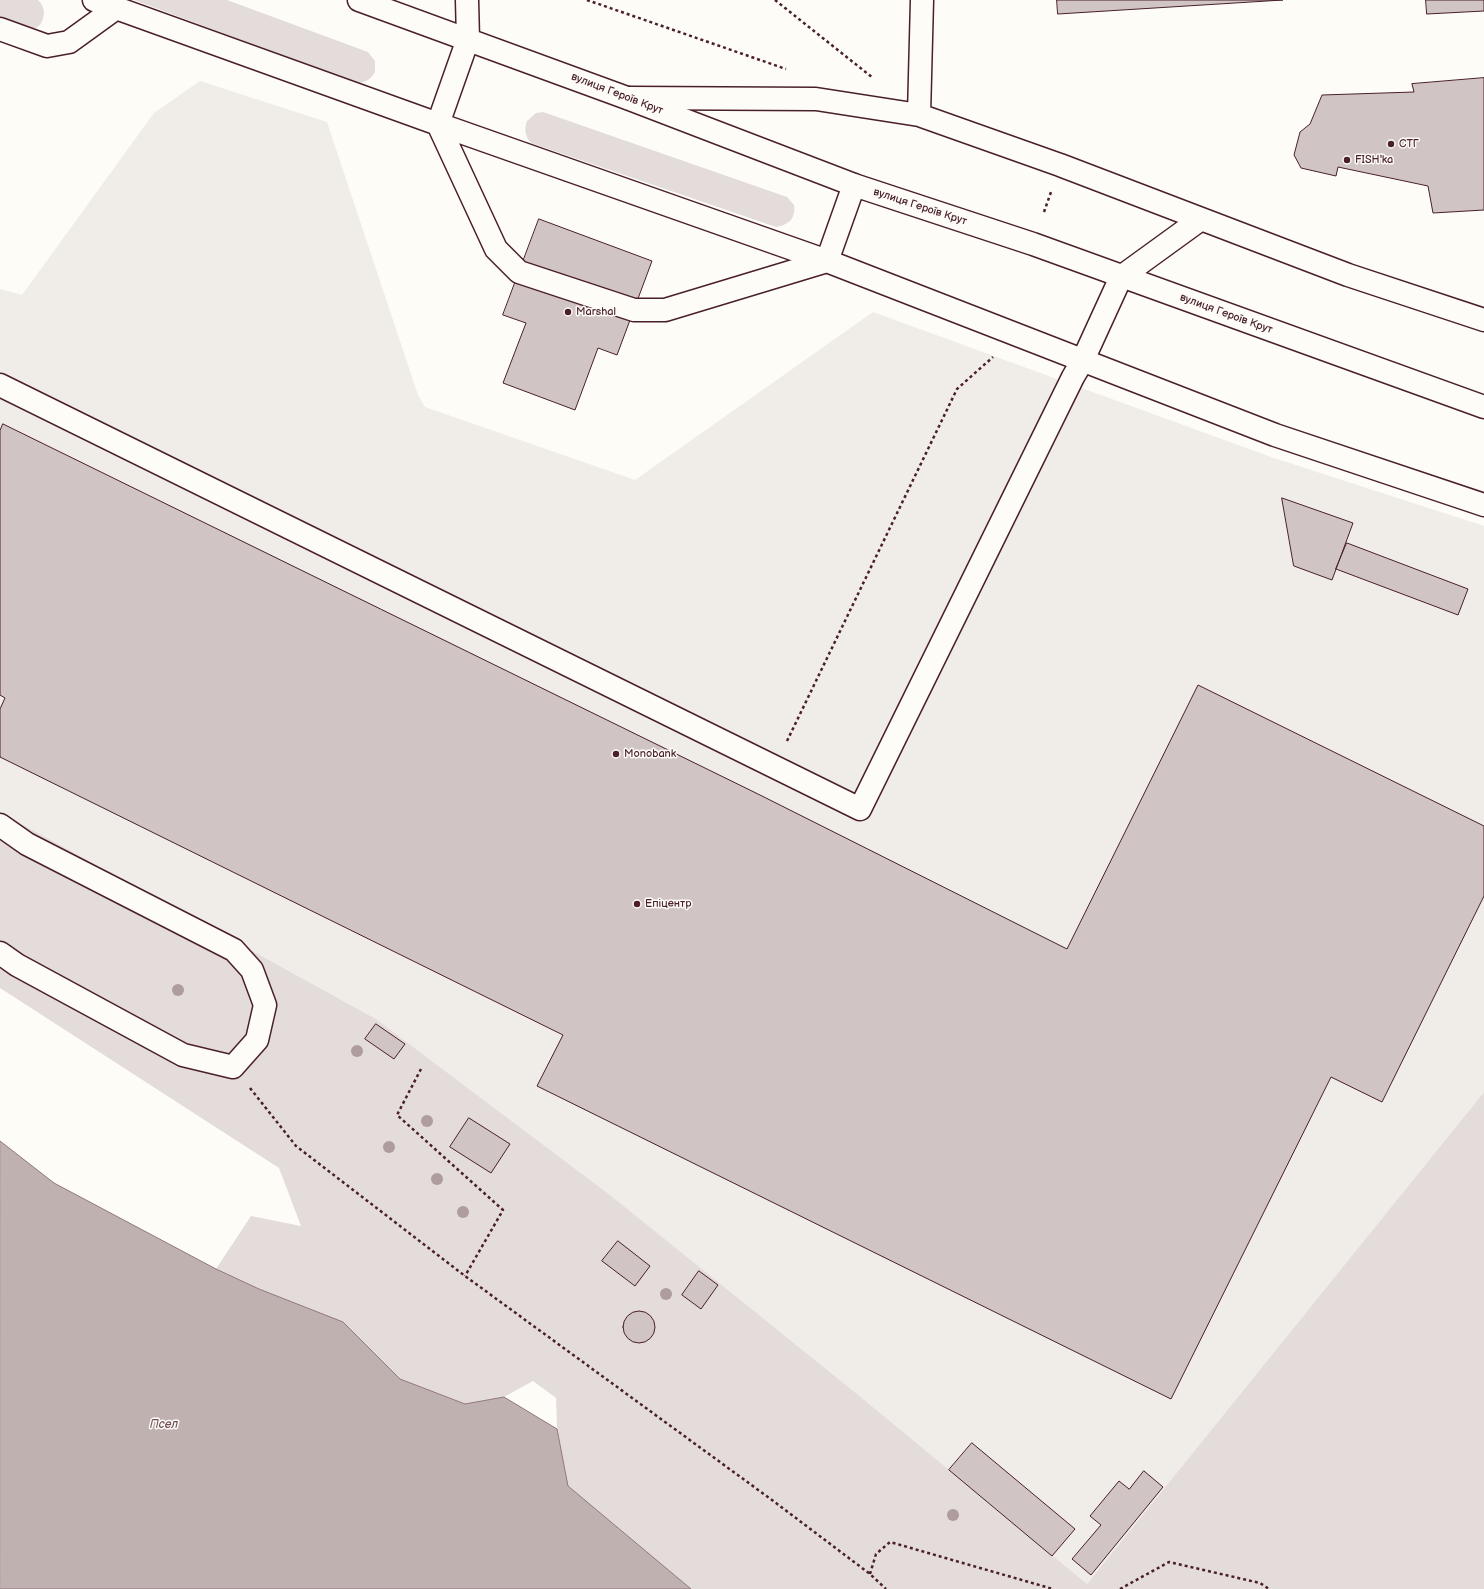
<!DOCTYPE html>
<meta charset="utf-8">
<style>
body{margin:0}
canvas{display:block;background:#fdfcf7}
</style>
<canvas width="1484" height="1589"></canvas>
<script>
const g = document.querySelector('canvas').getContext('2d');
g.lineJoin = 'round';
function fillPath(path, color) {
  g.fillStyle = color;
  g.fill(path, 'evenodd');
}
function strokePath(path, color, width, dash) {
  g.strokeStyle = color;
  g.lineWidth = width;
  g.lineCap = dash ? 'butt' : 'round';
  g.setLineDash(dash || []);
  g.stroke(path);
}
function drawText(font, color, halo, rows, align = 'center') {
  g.font = font + ' "Balsamiq Sans",sans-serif';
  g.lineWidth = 3;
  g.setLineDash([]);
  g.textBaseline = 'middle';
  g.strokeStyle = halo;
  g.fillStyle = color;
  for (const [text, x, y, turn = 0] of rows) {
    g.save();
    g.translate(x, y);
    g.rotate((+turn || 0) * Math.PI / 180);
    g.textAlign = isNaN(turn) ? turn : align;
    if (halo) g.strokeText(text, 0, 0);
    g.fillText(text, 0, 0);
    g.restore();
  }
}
const built = new Path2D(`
 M200,81L327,122L418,395L425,407L635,480L873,312L1271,457L1484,526V1092L1087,1584L610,1195L376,1019L0,812V289L22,295L154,113Z`);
const green = new Path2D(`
 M0,0H38C49,9 44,32 27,29C18,28 9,23 0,20Z
 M134,0H227L368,52L375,61V72C371,79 365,83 357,83Z
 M543,112L787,197L794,205C796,218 789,225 776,227L531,143C525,136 524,129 527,121L536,113Z
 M0,812L376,1019L610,1195L858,1395L1087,1584L1484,1092V1589H691L568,1486L557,1429L556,1398L533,1381L504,1397L465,1404L400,1379L343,1322L259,1289L216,1269L251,1216L301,1226L279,1168L0,988Z`);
const water = new Path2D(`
 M0,1141L54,1183L216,1269L259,1289L343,1322L400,1379L465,1404L504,1397L557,1429L568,1486L691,1589H0Z`);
const building = new Path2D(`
 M1057,0H1283L1058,14Z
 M1426,0H1484V11L1427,14Z
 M1484,78V210L1433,213L1428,186L1338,167L1336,176L1301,168L1294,155L1300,132L1310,124L1322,95L1414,92L1412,84Z
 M539,219L652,261L617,355L598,348L575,410L503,383L526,323L503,315Z
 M3,424L760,795L1067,949L1198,685L1484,826V896L1382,1102L1331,1077L1171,1399L537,1086L563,1035L0,757V709L5,698L0,695V431Z
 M1282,498L1353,523L1332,580L1294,566Z
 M1347,543L1468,589L1458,615L1336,569Z
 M376,1024L405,1044L394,1059L365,1039Z
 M469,1118L510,1144L491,1173L450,1147Z
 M618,1241L650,1266L635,1286L602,1261Z
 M699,1271L718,1285L701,1309L682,1295Z
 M623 1327a16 16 0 1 1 32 0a16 16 0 1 1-32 0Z
 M972,1443L1075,1529L1052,1556L949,1470Z
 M1144,1471L1163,1487L1091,1575L1072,1559L1101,1525L1090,1516L1119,1481L1129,1489Z`);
const path = new Path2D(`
 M587,0L786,69
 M775,0L873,78
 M1044,212L1051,192
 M787,741L957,389L993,357
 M421,1069L397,1115L503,1210L465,1276
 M250,1088L296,1146L465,1276L772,1500L870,1574L886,1589
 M870,1574L876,1554L890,1542L1053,1589
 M1120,1589L1169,1562L1260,1583L1269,1589`);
const minor = new Path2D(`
 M94,0L116,8
 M0,29L47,46L69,42L116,8L438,124L468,39
 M628,98L816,99L919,115L1060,165L1348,275L1484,320
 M919,115L922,0
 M438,124L827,261L1275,435L1484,505
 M438,124L496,249L519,272L634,310H665L827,261
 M827,261L854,185
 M0,385L860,809L1073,377L1083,360L1121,277L1201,219
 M0,825L27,844L234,950L252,970L265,1005L257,1040L233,1067L183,1055L17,965L0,953`);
const major = new Path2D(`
 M359,0L627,98L854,185L1033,244L1484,407
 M467,0L468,39`);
const trees = [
 [178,990],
 [357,1051],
 [427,1121],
 [389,1147],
 [437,1179],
 [463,1212],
 [666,1294],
 [953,1515]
];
const markers = [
 [1391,144,4,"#4a1f2b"],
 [1347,160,4,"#4a1f2b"],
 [568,312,4,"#4a1f2b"],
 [616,754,4,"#4a1f2b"],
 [637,904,4,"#4a1f2b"]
];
const streetNames = [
 ["вулиця Героїв Крут",617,94,21],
 ["вулиця Героїв Крут",920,207,18],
 ["вулиця Героїв Крут",1226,314,20]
];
const poiNames = [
 ["СТГ",1399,144],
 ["FISH'ka",1355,160],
 ["Marshal",576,312],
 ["Monobank",624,754],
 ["Епіцентр",645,904]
];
const waterNames = [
 ["Псел",164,1425]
];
fillPath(built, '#f0ece8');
fillPath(green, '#e3dcda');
fillPath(water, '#c0b1b1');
strokePath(water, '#91777b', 1);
fillPath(building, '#d0c5c4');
strokePath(building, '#4a1f2b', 1);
strokePath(minor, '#4a1f2b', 25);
strokePath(major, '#4a1f2b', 25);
strokePath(path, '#4a1f2b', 2.5, [3, 3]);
strokePath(minor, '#fdfcf7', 22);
strokePath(major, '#fdfcf7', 22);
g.fillStyle = '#af9c9f';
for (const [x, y] of trees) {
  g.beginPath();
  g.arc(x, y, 6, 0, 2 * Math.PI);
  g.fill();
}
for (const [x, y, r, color] of markers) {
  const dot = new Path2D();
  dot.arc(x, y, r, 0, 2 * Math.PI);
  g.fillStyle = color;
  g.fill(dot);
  strokePath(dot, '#fdfcf7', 1.5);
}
drawText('11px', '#4a1f2b', '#fdfcf7', streetNames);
drawText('11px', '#4a1f2b', '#fdfcf7', poiNames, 'left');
drawText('italic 12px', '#73525a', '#fdfcf7', waterNames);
</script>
